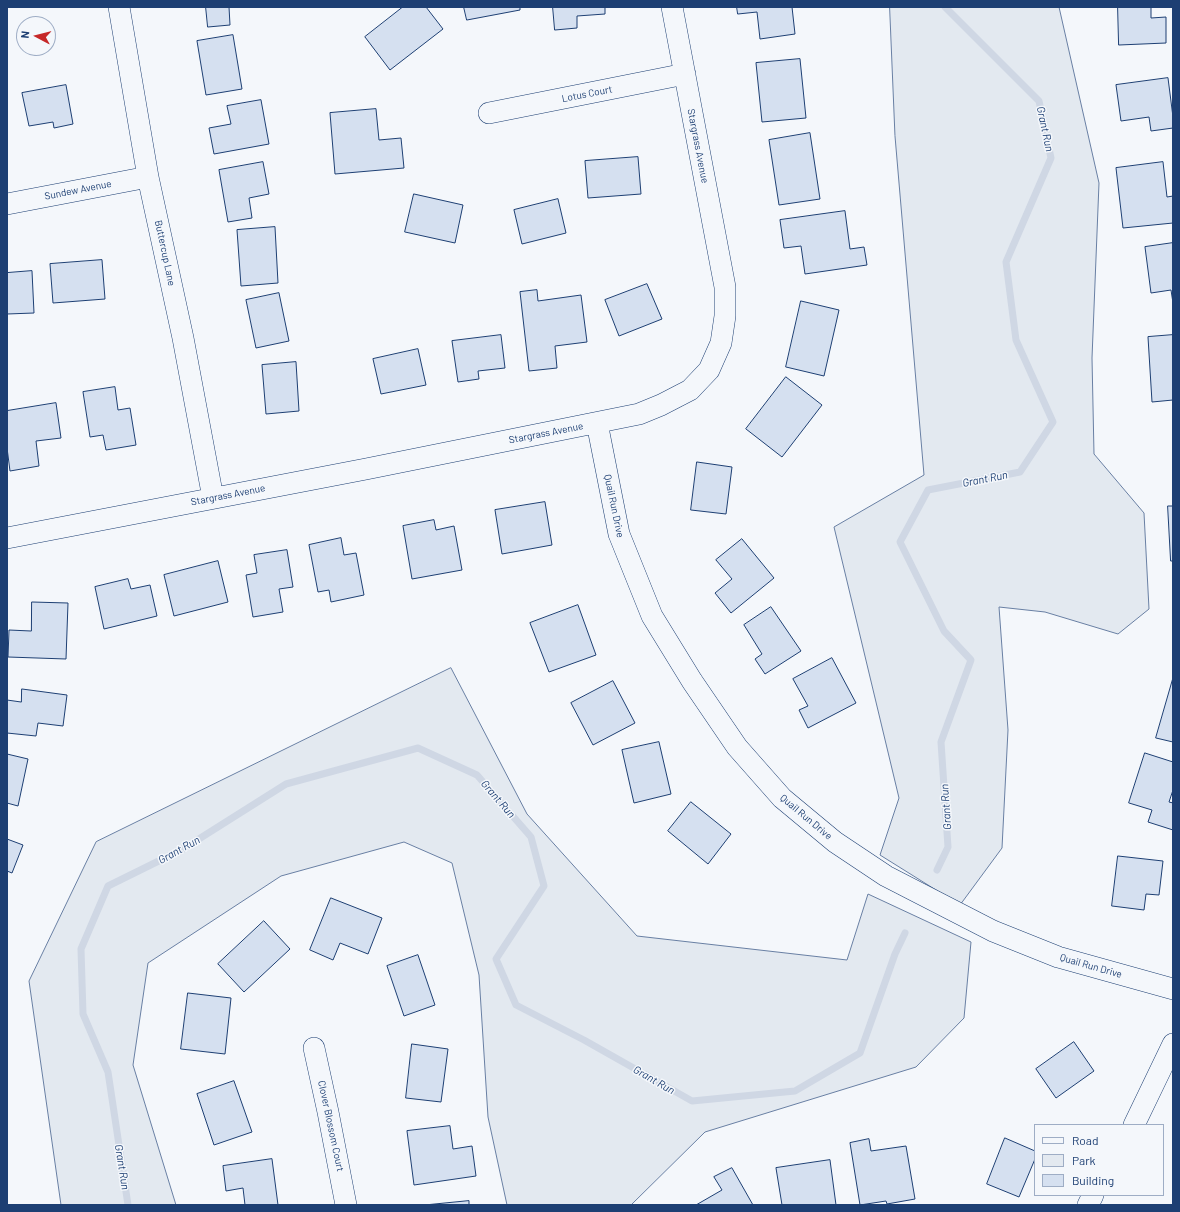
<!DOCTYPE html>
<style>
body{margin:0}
#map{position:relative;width:1180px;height:1212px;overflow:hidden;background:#f4f7fb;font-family:Barlow,sans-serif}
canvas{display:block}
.frame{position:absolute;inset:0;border:8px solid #1d3f73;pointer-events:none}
.legend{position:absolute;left:1034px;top:1124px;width:130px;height:72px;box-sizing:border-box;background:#f4f7fb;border:1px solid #9eadc5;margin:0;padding:5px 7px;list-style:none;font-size:12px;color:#1d3f73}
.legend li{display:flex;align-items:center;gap:8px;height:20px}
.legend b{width:20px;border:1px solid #9eadc5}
.north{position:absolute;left:16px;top:16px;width:40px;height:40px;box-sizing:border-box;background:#f4f7fb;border:1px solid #9eadc5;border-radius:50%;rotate:277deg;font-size:11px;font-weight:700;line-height:16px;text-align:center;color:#1d3f73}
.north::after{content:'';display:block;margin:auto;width:14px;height:18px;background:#c62828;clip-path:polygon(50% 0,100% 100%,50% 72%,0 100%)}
</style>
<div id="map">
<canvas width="1180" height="1212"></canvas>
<div class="frame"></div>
<ul class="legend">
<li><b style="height:5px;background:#f4f7fb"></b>Road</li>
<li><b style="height:11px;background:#e3e9f0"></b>Park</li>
<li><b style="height:11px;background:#d5e0f0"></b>Building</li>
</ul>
<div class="north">N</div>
</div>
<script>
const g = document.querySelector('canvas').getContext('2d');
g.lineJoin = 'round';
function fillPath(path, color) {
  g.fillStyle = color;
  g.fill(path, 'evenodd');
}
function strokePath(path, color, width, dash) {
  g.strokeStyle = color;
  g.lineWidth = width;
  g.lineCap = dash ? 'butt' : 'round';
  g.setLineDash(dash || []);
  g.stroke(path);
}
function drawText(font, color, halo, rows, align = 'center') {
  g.font = font + ' Barlow,sans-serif';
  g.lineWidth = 3;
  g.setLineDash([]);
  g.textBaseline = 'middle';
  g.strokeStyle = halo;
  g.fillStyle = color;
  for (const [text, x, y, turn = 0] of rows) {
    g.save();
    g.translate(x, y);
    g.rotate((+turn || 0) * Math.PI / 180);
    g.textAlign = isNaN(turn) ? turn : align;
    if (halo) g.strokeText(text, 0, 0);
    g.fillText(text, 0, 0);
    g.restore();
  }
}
const green = new Path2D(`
 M890,7H1059L1099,183L1092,358L1094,454L1144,513L1149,609L1118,634L1045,612L999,607L1008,730L1002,848L960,905L880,855L899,798L834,527L924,475L895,136Z
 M451,668L527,814L637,936L847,960L868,894L971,942L964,1018L916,1067L705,1132L631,1205H507L488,1117L479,975L452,863L404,842L281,876L148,963L133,1065L176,1205H61L29,981L96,842Z`);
const stream = new Path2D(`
 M937,870L948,847L941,742L971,660L944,631L900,542L928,490L1020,472L1053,422L1016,340L1006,262L1051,158L1039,101L945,7
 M128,1205L108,1072L83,1014L81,949L108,886L183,849L286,784L418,748L477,775L531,837L544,886L496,959L516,1005L584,1040L692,1101L795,1091L860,1053L895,954L905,933`);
const building = new Path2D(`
 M206,7H229L230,25L208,27Z
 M403,7H426L443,29L390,70L365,37Z
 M464,7H520V10L467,20Z
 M553,7H605V14L577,16V28L555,30Z
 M737,7H792L795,34L760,39L757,12L738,14Z
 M1118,7H1151V18L1166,17V43L1119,45Z
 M233,35L242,89L206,95L197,41Z
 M800,59L806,118L762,122L756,63Z
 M1168,78L1173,117V128L1151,131L1149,117L1121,121L1116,85Z
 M66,85L73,124L54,128L53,122L29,126L22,93Z
 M261,100L269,144L214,154L209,128L231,124L227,106Z
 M376,109L379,140L401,138L404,168L335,174L330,113Z
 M810,133L820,199L779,205L769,140Z
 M638,157L641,194L588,198L585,161Z
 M263,162L269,194L249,198L252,218L228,222L219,170Z
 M1163,162L1167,197L1173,196V223L1123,228L1116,168Z
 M414,194L463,205L455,243L405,232Z
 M558,199L566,233L522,244L514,210Z
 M845,211L850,249L864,247L867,265L805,274L801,246L784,248L780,220Z
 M275,227L278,283L241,286L237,230Z
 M1173,243V303L1171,290L1151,293L1145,247Z
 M102,260L105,299L53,303L50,264Z
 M32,271L34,313L7,314V273Z
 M647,284L662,319L619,336L605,300Z
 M537,290L538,301L581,295L587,342L555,346L557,368L529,371L520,292Z
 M279,293L289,341L256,348L246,300Z
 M801,301L839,310L824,376L786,367Z
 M501,335L505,368L478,371L479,379L458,382L452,341Z
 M1173,335V400L1152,402L1148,337Z
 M418,349L426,385L381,394L373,359Z
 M296,362L299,411L266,414L262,365Z
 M786,377L822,405L782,457L746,429Z
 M115,387L118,410L130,408L136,445L106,450L103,435L90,437L83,392Z
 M56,403L61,438L36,441L39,466L10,471L7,448V411Z
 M697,462L732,467L726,514L691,510Z
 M545,502L552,545L502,554L495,510Z
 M1168,506H1173V561H1171Z
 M434,520L436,530L454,526L462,570L412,579L403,526Z
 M341,538L344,555L356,553L364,595L331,602L329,590L318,592L309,545Z
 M742,539L774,578L731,613L715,593L732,579L716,560Z
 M287,550L293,587L279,589L283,612L253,617L246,575L257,573L254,555Z
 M218,561L228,602L174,616L164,575Z
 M128,579L131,589L150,585L157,616L104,629L95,587Z
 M32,602L68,603L66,659L8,657L9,630L31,631Z
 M578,605L596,655L549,672L530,623Z
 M771,607L801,651L765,674L755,659L762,654L744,625Z
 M832,658L856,703L808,728L799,710L808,706L793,679Z
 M1173,678V742L1156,738Z
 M613,681L635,723L593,745L571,703Z
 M22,689L67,695L63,726L38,723L36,736L7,733V700L21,702Z
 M659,742L671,794L634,803L622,750Z
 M1145,753L1173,762V790L1169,802L1173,803V830L1148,822L1152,810L1129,803Z
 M7,754L28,759L18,806L7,803Z
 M691,802L731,834L708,864L668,831Z
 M7,839L23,845L12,873L7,871Z
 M1118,856L1163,861L1159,895L1146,894L1144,910L1112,906Z
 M331,898L382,918L368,954L340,943L333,960L310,950Z
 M264,921L290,949L244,992L218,964Z
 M418,955L435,1005L404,1016L387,966Z
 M188,993L231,998L225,1054L181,1049Z
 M1074,1042L1094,1071L1056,1098L1036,1069Z
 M412,1044L448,1049L441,1102L406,1098Z
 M234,1081L252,1132L214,1145L197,1094Z
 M450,1126L453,1149L472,1146L476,1176L414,1185L407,1131Z
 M1005,1138L1035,1151V1159L1019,1197L987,1184Z
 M869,1139L871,1151L906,1146L915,1199L887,1204L886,1201L860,1205L850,1143Z
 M272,1159L278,1205H245L243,1188L226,1191L223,1166Z
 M830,1160L836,1205H782L776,1168Z
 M732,1168L753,1205H696L722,1190L714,1177Z
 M469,1201V1205H425Z`);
const street = new Path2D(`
 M119,7L148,177L183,338L213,498
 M489,113L685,74
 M7,204L148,177
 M597,423L619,534L652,616L692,681L737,747L782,798L835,842L886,876L993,931L1058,957L1173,989
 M7,538L366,469L639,414L661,405L690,390L709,370L721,343L725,316V287L672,7
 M314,1048L328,1112L346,1205
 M1134,1125L1173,1044
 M1088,1205L1093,1195`);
const streetNames = [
 ["Lotus Court",587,94,-11],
 ["Stargrass Avenue",698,146,79],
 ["Sundew Avenue",78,190,-11],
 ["Buttercup Lane",165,253,78],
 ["Stargrass Avenue",546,433,-11],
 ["Stargrass Avenue",228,495,-11],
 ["Quail Run Drive",614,506,78],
 ["Quail Run Drive",806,817,40],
 ["Quail Run Drive",1091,966,16],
 ["Clover Blossom Court",331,1126,78]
];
const waterNames = [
 ["Grant Run",1045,129,78],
 ["Grant Run",985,479,-11],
 ["Grant Run",498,799,49],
 ["Grant Run",946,807,-94],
 ["Grant Run",179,850,-29],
 ["Grant Run",654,1080,30],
 ["Grant Run",122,1167,81]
];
fillPath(green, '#e3e9f0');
strokePath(green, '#687fa3', 1);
strokePath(stream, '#cfd7e4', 7);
fillPath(building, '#d5e0f0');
strokePath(building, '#1d3f73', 1);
strokePath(street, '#1d3f73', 22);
strokePath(street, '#f4f7fb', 21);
drawText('10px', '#1d3f73', '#f4f7fb', streetNames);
drawText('italic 11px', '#1d3f73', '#f4f7fb', waterNames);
</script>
